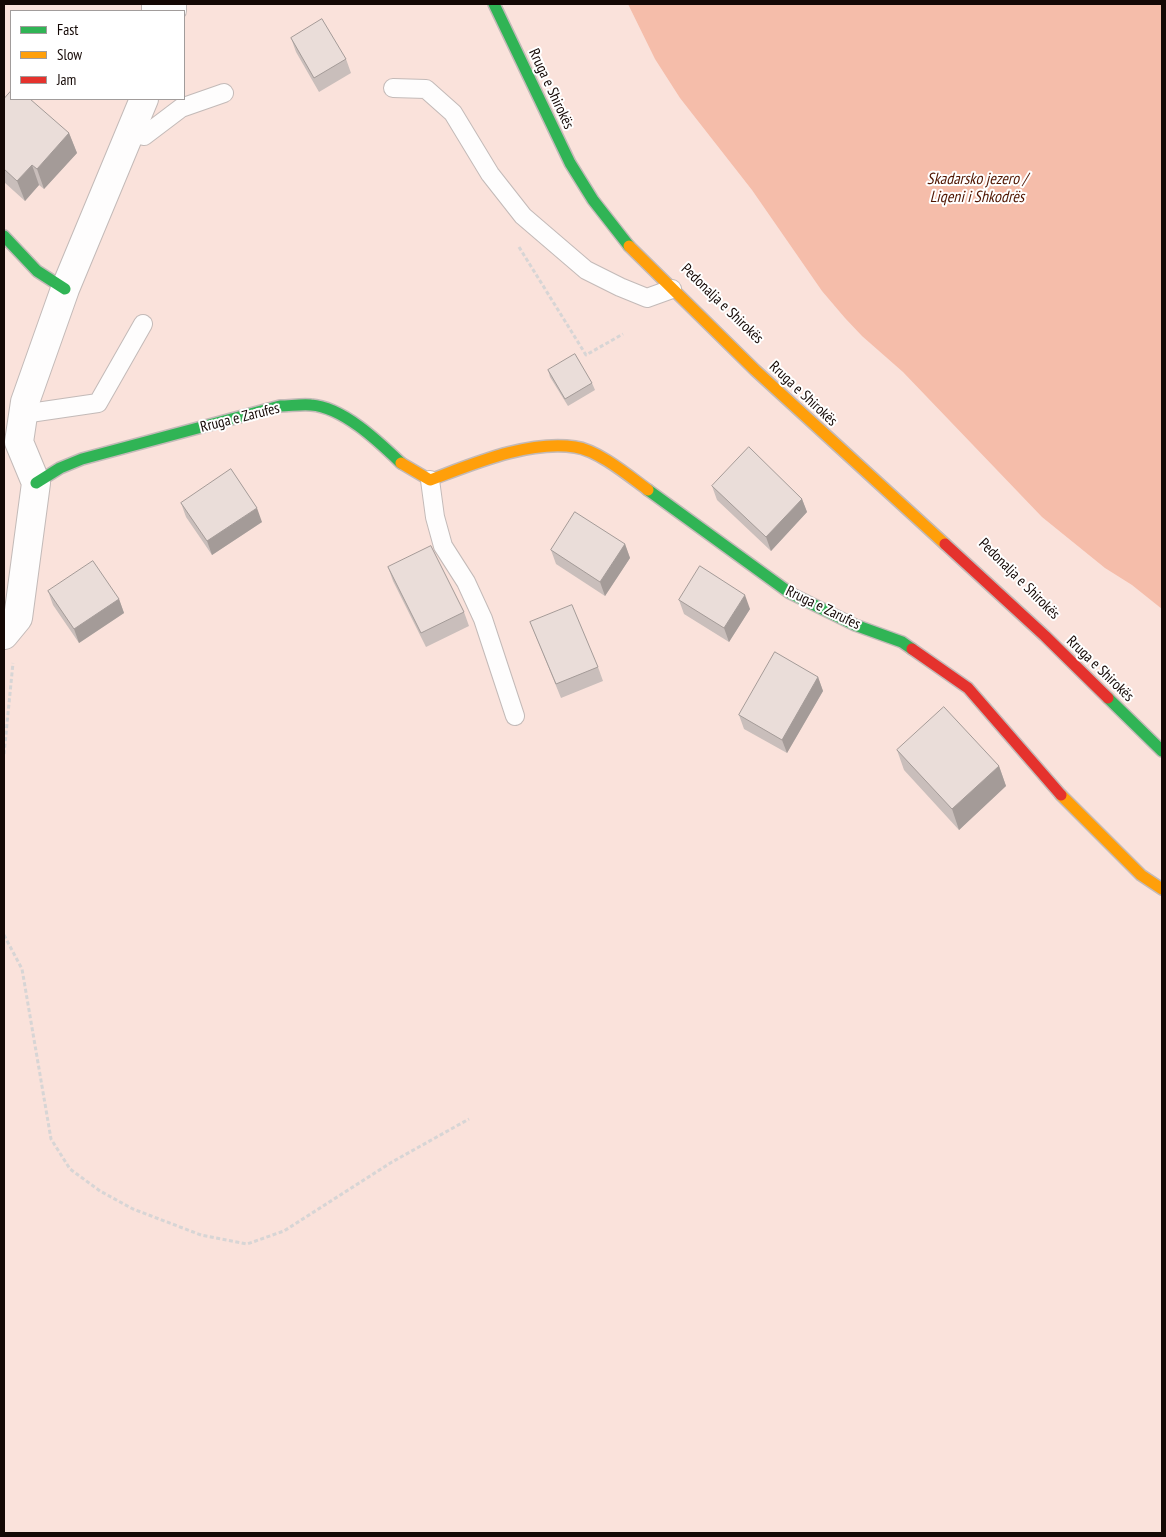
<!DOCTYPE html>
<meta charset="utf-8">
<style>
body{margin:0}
#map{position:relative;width:1166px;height:1537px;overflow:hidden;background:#f8f4f3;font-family:"PT Sans Narrow",sans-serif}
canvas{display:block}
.frame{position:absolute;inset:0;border:5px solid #140805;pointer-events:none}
.legend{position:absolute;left:10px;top:10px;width:175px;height:90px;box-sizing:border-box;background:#fff;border:1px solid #a19c9b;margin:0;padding:6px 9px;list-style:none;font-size:15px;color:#140805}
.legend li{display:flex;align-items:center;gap:10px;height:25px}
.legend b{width:25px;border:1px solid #a19c9b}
</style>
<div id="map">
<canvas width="1166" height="1537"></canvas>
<div class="frame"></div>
<ul class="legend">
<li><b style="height:6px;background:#30b455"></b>Fast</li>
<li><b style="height:6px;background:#ff9f0a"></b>Slow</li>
<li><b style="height:6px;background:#e5322d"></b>Jam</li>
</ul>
</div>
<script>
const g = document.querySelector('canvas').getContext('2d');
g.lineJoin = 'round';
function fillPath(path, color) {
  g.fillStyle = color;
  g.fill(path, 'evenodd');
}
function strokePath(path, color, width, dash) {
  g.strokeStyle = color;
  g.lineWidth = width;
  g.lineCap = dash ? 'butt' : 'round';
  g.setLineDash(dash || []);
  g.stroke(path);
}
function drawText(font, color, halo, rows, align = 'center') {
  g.font = font + ' "PT Sans Narrow",sans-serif';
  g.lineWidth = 4;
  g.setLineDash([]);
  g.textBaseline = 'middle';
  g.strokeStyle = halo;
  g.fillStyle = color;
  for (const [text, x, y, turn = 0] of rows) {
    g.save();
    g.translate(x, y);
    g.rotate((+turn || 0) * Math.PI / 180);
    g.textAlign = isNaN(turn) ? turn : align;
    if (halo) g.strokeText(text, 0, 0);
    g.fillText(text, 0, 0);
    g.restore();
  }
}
const green = new Path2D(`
 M4,4H1162V1533H4ZM11,11H184V99H11Z`);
const water = new Path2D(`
 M628,4H1162V609L1132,585L1105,568L1042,517L903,372L862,336L845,318L822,291L752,190L680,98L655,59Z`);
const path = new Path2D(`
 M519,247L586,355L623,334
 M4,754L13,663
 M4,935L22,969L51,1139L70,1169L100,1191L133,1209L201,1235L247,1244L284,1231L392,1162L469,1119`);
const lane = new Path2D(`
 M177,11V4
 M393,88L426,89L453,113L490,174L523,216L586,270L620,287L647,298L672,289
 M130,133L144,136L181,108L224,93
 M23,414L98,403L143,324
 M430,480L435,517L443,546L466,582L483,619L515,716`);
const street = new Path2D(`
 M156,11V4
 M4,635L18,618L36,483L19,442L25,402L65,289L144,99`);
const fast = new Path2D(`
 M494,4L570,163L593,200L629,246
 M4,236L37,271L65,289
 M36,483L60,468L82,459L280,406C290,406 301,404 311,405C343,407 379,442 401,463
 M648,490L790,593L855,625L902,642L912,649
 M1108,698L1162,751`);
const slow = new Path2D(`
 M629,246L755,370L945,544
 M401,463L430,480C473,464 528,440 575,447C598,450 629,476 648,490
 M1061,795L1141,875L1162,889`);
const jam = new Path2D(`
 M945,544L1045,636L1108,698
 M912,649L968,688L1061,795`);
const wall = new Path2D(`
 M291,38L346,59L351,73L319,92L296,52Z
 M4,99L69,133L77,153L44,189L39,185L25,201L4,182Z
 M548,370L592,383L595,390L568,406L550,377Z
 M712,486L802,499L807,512L771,551L717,500Z
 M181,503L262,522L212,555L186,517Z
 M625,544L630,558L605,596L556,564L551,550Z
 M388,567L464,612L469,626L426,647L393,581Z
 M48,591L119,599L124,613L79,643L53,605Z
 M679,600L750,609L729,642L684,614Z
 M530,622L598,667L603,681L561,698Z
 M818,677L823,691L787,753L744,729L739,715Z
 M897,750L999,766L1006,786L959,830L904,770Z`);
const shadedWall = new Path2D(`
 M69,133L77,153L44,189L37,169Z
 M32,165L39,185L25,201L17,181Z
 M802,499L807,512L771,551L766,537Z
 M257,508L262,522L212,555L207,541Z
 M625,544L630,558L605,596L600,582Z
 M745,595L750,609L729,642L724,628Z
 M119,599L124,613L79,643L74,629Z
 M818,677L823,691L787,753L782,740Z
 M999,766L1006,786L959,830L952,809Z`);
const building = new Path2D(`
 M322,19L346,59L314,78L291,38Z
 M11,91V99H30L69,133L37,169L32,165L17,181L4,169V99Z
 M575,354L592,383L565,399L548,370Z
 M749,447L802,499L766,537L712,486Z
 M231,469L257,508L207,541L181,503Z
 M575,512L625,544L600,582L551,550Z
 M431,546L464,612L421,633L388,567Z
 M93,561L119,599L74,629L48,591Z
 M700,566L745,595L724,628L679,600Z
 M572,605L598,667L556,684L530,622Z
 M775,652L818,677L782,740L739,715Z
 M944,707L999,766L952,809L897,750Z`);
const streetNames = [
 ["Rruga e Shirokës",551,89,65],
 ["Pedonalja e Shirokës",722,304,44],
 ["Rruga e Shirokës",803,394,43],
 ["Rruga e Zarufes",240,418,-14],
 ["Pedonalja e Shirokës",1019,579,45],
 ["Rruga e Zarufes",823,608,26],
 ["Rruga e Shirokës",1100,669,44]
];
const waterNames = [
 ["Skadarsko jezero /",977,179],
 ["Liqeni i Shkodrës",977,197]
];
fillPath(green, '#fae2db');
fillPath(water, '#f5bdaa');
strokePath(lane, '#c3bab8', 20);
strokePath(street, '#c3bab8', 30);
strokePath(fast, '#c3bab8', 14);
strokePath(slow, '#c3bab8', 14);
strokePath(jam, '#c3bab8', 14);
strokePath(path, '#d7d5d5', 3, [4, 2.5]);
strokePath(lane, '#fefdfd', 18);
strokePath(street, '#fefdfd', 28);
strokePath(fast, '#30b455', 11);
strokePath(slow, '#ff9f0a', 11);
strokePath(jam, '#e5322d', 11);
fillPath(wall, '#c9bebb');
fillPath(shadedWall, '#a49b98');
fillPath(building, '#eaddd9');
strokePath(building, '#a49b98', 1);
drawText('15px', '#140805', '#fff', streetNames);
drawText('italic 16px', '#501500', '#fff', waterNames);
</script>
